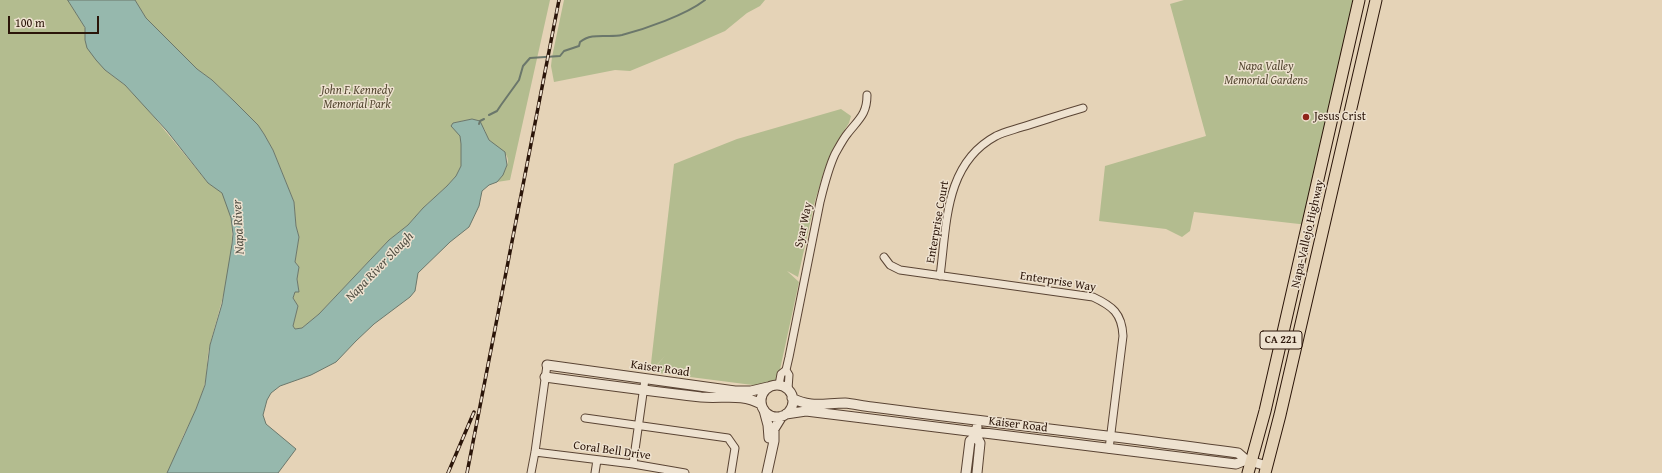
<!DOCTYPE html>
<style>
body{margin:0}
#map{position:relative;width:1662px;height:473px;overflow:hidden;background:#e5d3b7;font-family:"Gentium Book Plus",serif}
canvas{display:block}
.scale{position:absolute;left:8px;top:16px;width:91px;height:18px;box-sizing:border-box;border:2px solid #2b1509;border-top:0;padding-left:5px;font-size:12px;line-height:14px;white-space:nowrap;color:#2b1509;-webkit-text-stroke:3px #eee2d0;paint-order:stroke}
</style>
<div id="map">
<canvas width="1662" height="473"></canvas>
<div class="scale">100 m</div>
</div>
<script>
const g = document.querySelector('canvas').getContext('2d');
g.lineJoin = 'round';
function fillPath(path, color) {
  g.fillStyle = color;
  g.fill(path, 'evenodd');
}
function strokePath(path, color, width, dash) {
  g.strokeStyle = color;
  g.lineWidth = width;
  g.lineCap = dash ? 'butt' : 'round';
  g.setLineDash(dash || []);
  g.stroke(path);
}
function drawText(font, color, halo, rows, align = 'center') {
  g.font = font + ' "Gentium Book Plus",serif';
  g.lineWidth = 3;
  g.setLineDash([]);
  g.textBaseline = 'middle';
  g.strokeStyle = halo;
  g.fillStyle = color;
  for (const [text, x, y, turn = 0] of rows) {
    g.save();
    g.translate(x, y);
    g.rotate((+turn || 0) * Math.PI / 180);
    g.textAlign = isNaN(turn) ? turn : align;
    if (halo) g.strokeText(text, 0, 0);
    g.fillText(text, 0, 0);
    g.restore();
  }
}
const green = new Path2D(`
 M0,0H68L85,28V40L105,70L125,85L144,105L208,183C213,186 220,190 223,194C245,234 221,303 210,345C206,358 208,373 204,387C199,403 192,419 184,434C178,447 174,460 167,473H0Z
 M135,0H550L510,180L497,182C526,146 489,155 485,130L472,119L453,123L460,136L461,144V166L456,176L447,186L423,208L408,225L389,240L319,314L302,328L295,329L293,326L298,306L293,298L295,292H299L297,279L299,267L295,262L299,237L296,226L294,202L273,150L264,134L258,125L234,101L212,80L197,69L146,18Z
 M564,0H765L760,6L747,13L725,31L693,45L630,71L615,70L554,82L551,66L552,57Z
 M1184,0H1359L1308,225L1194,212L1190,231L1182,237L1166,229L1099,221L1105,166L1206,136L1170,4Z
 M841,109L851,116L849,123L835,145L824,171L815,201L798,277L787,271L799,282L776,388L651,372L665,356L650,372L674,164L737,139Z`);
const water = new Path2D(`
 M68,0H135L146,18L197,69L212,80L234,101L258,125L264,134L273,150L294,202L296,226L299,237L295,262L299,267L297,279L299,292H295L293,298L298,306L293,326L295,329L302,328L319,314L389,240L408,225L423,208L447,186L456,176L461,166V144L460,136L451,126L453,123L472,119L480,121L489,140L505,152L507,165L503,175L497,182L489,185L482,191L479,206L469,227L450,242L418,273L415,291L410,297L374,324L356,341L336,362L311,375L280,386L271,393L267,400L263,415L266,424L296,449L278,473H167L196,409L205,385L210,345L222,304L232,244L233,234L231,218L222,193L208,183L167,131L125,85L105,70L96,60L87,48L85,40V28Z`);
const stream = new Path2D(`
 M489,115L497,111L501,105L519,80L523,66L530,58L560,56L564,51L579,46L580,42C592,32 607,38 622,35C645,29 686,15 705,0
 M479,124L480,121L484,119`);
const minor = new Path2D(`
 M884,257L890,265L900,270L1093,297C1112,306 1122,313 1123,336L1109,449
 M940,276C947,225 944,164 996,136C1004,132 1013,130 1022,127C1042,121 1062,114 1083,108
 M786,370L789,375L788,389
 M779,385L781,374L786,370L789,357L820,202C824,186 828,169 835,154C839,147 843,139 848,133C859,119 867,114 867,95
 M585,418L728,438L735,448L731,473
 M535,452L633,464L685,473
 M633,464L645,379
 M531,473L535,452L547,365
 M595,473L597,460`);
const tertiary = new Path2D(`
 M547,365L735,391H751L768,387
 M545,377C597,384 649,391 701,397C723,399 741,393 761,404
 M761 401a16 16 0 1 1 32 0a16 16 0 1 1-32 0Z
 M792,398C810,408 825,403 845,403C854,404 863,406 872,407C994,423 1116,436 1238,453L1246,460L1267,466
 M764,410L768,425L769,438
 M786,414L806,411L1236,464L1246,460
 M976,436L980,443L977,473
 M767,473L774,441V429L782,416
 M966,473L970,441L976,436L977,427`);
const primary = new Path2D(`
 M1248,473L1265,411L1359,0
 M1265,473L1280,415L1376,0`);
const rail = new Path2D(`
 M448,473L474,412
 M467,473L559,0`);
const markers = [
 [1306,117,4,"#8f2418"]
];
const shields = [
 [1281,340,42]
];
const shieldNames = [
 ["CA 221",1281,340]
];
const parkNames = [
 ["Napa Valley",1266,67],
 ["Memorial Gardens",1266,81],
 ["John F. Kennedy",357,91],
 ["Memorial Park",357,105]
];
const poiNames = [
 ["Jesus Crist",1314,117]
];
const streetNames = [
 ["Enterprise Court",938,222,-80],
 ["Syar Way",804,225,-78],
 ["Napa-Vallejo Highway",1308,234,-77],
 ["Enterprise Way",1058,282,9],
 ["Kaiser Road",660,369,8],
 ["Kaiser Road",1018,425,7],
 ["Coral Bell Drive",612,451,8]
];
const waterNames = [
 ["Napa River",239,227,-93],
 ["Napa River Slough",380,267,-46]
];
fillPath(green, '#b3bc8f');
fillPath(water, '#96b8ad');
strokePath(water, '#6b776b', 1);
strokePath(stream, '#6b776b', 2);
strokePath(minor, '#5a4434', 9);
strokePath(tertiary, '#5a4434', 11);
strokePath(primary, '#2b1509', 13);
strokePath(minor, '#eee2d0', 7);
strokePath(tertiary, '#eee2d0', 9);
strokePath(primary, '#e5d3b7', 11);
strokePath(rail, '#2b1509', 3.5);
strokePath(rail, '#eee2d0', 2, [6]);
for (const [x, y, r, color] of markers) {
  const dot = new Path2D();
  dot.arc(x, y, r, 0, 2 * Math.PI);
  g.fillStyle = color;
  g.fill(dot);
  strokePath(dot, '#eee2d0', 1.5);
}
for (const [x, y, w] of shields) {
  const box = new Path2D();
  box.roundRect(x - w / 2, y - 9, w, 18, 3);
  g.fillStyle = '#eee2d0';
  g.fill(box);
  strokePath(box, '#2b1509', 1);
}
drawText('bold 11px', '#2b1509', null, shieldNames);
drawText('italic 12px', '#544731', '#eee2d0', parkNames);
drawText('12px', '#2b1509', '#eee2d0', poiNames, 'left');
drawText('12px', '#2b1509', '#eee2d0', streetNames);
drawText('italic 13px', '#504e42', '#eee2d0', waterNames);
</script>
